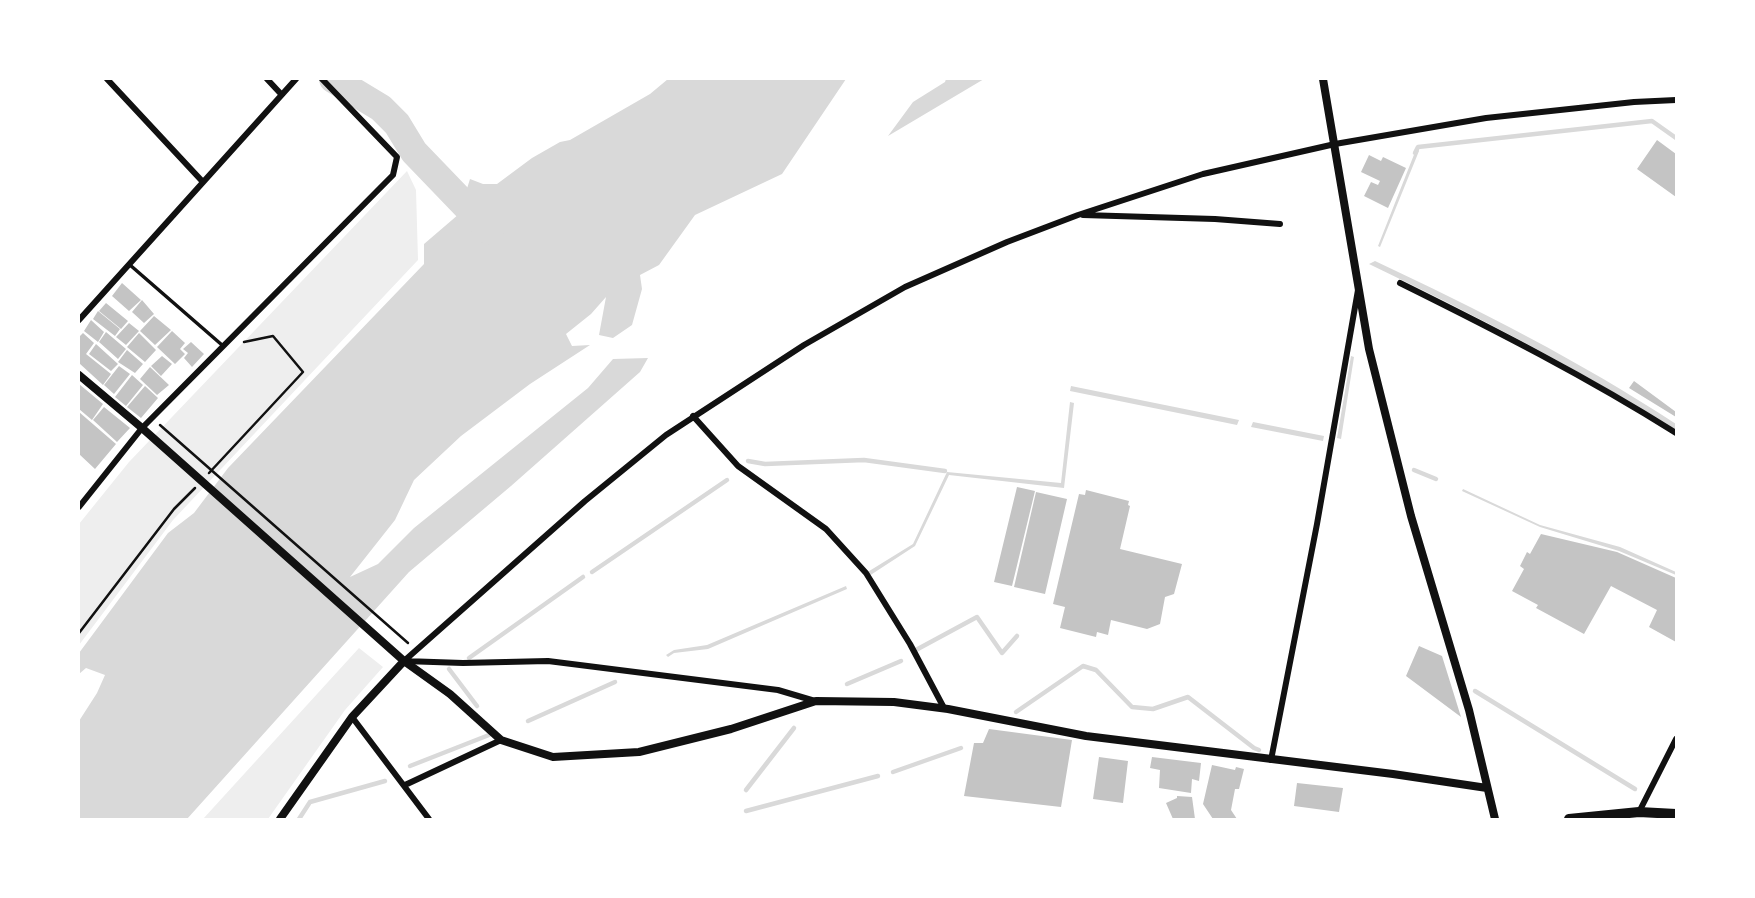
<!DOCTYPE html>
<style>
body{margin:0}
#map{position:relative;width:1755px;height:898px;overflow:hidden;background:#fff;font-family:Poppins,sans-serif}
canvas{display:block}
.frame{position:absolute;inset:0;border:80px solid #fff;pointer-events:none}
</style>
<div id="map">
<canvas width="1755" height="898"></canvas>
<div class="frame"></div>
</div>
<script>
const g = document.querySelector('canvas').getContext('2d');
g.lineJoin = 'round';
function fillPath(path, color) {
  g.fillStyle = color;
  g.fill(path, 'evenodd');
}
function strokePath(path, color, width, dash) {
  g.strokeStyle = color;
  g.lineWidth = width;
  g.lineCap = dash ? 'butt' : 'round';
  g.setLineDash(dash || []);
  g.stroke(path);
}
const green = new Path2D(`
 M407,171L416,190L418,260L173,520L79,645V524L129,462Z
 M359,648L383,667L345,710L268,819H203Z`);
const water = new Path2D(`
 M668,79H846L782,174L695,215L659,265L640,275L642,289L632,325L613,338L599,335L606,297L591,314L566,334L572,346L590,345L530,384L461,436L414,480L395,520L350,577L378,564L414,528L588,388L613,359L648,358L640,372L511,486L409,572L187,819H79V721L97,693L105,675L86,668L79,674V653L168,533L194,513L228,468L424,264V244L459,214L470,179L483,184H497L532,158L560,142L570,140L650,94Z
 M946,79H984L888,136L913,102L945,82Z
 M1417,147L1419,151L1380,247L1378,246Z
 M1375,261C1479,310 1580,361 1676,424V431C1578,368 1475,315 1369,264Z
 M1351,356L1354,357L1341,439L1337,438Z
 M1071,386L1239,420L1237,425L1070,391Z
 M1070,402L1074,403L1064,488L949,475L915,546L869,576L866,573L913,544L947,472L1061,483Z
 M1253,422L1324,436L1323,441L1251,427Z
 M1463,489L1540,525L1620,547L1676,572V575L1619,551L1540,527L1462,491Z
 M846,586L847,589L708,649L674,653L668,657L666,655L674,650L707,645Z`);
const stream = new Path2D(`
 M1415,153L1418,147L1652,121L1676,138
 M748,461L765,464L864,460L945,471
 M1414,470L1436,479
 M592,572L727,480
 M914,651L977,617L1002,653L1017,636
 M469,658L583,577
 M449,669L477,706
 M847,684L901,661
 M1475,691L1635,789
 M1016,712L1083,666L1096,670L1132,707L1153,709L1188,697L1254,748L1259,750
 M528,721L615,682
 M410,766L489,735
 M893,772L961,748
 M746,790L794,728
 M746,811L878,776
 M299,819L310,802L385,781`);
const river = new Path2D(`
 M333,79L381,108L397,124L414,152L490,231`);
const building = new Path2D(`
 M1657,140L1676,154V197L1637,169Z
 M1369,155L1381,161L1383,157L1406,168L1388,208L1364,196L1371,182L1378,185L1380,181L1361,172Z
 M122,283L141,300L129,311L112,296Z
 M142,300L154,314L144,323L132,312Z
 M106,303L128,321L121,329L99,311Z
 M98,311L120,329L115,336L93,319Z
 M154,316L171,330L155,345L140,331Z
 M91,320L104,332L98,342L84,331Z
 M129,323L139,331L126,345L116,337Z
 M172,331L185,343L180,349L185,354L175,364L157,347Z
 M106,332L126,349L118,359L99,342Z
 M83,333L94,343L86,354L111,374L103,385L79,363V337Z
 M139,333L156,350L145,362L127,347Z
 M191,342L204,354L192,367L184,358L188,353L183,349Z
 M96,344L118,364L111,371L89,354Z
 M127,350L143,364L135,373L118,362Z
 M162,356L172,364L161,376L151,366Z
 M119,366L130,374L114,394L104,385Z
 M150,367L169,385L157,395L140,379Z
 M132,375L143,385L126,406L115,397Z
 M1634,381L1676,412V417L1629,388Z
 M79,384L103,404L92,420L79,409Z
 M145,386L158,398L141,418L127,407Z
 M104,407L130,428L117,442L93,420Z
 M79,412L116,444L95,469L79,454Z
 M1017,487L1035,491L1012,586L994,582Z
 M1086,490L1129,501L1128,505L1130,506L1120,549L1182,564L1174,594L1165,597L1160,624L1147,629L1111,620L1108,635L1097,632L1096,637L1060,628L1065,607L1053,604L1079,494L1085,495Z
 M1036,492L1067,499L1045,594L1014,587Z
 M1541,534L1617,552L1676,578V642L1649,627L1657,610L1611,586L1584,634L1536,608L1538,605L1512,591L1524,569L1520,566L1527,552L1530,554Z
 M1419,646L1442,656L1461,717L1406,676Z
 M989,729L1072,740L1061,807L964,796L974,743H983Z
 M1099,757L1128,761L1123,803L1093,799Z
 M1152,757L1201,763L1199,781L1192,779L1191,793L1159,788L1160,770L1150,768Z
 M1212,765L1235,770L1236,767L1244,769L1239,789H1235L1231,810L1237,819H1213L1203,804Z
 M1297,783L1343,788L1339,812L1294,806Z
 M1177,796L1192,797L1195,819H1173L1166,803L1177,798Z`);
const path = new Path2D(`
 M160,425L408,643
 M209,473L303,372L273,336L244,342
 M79,633L174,509L195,488`);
const service = new Path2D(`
 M130,265L222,345`);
const minor = new Path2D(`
 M107,79L202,181
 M267,79L281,94
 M1083,215L1215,219L1280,224
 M1400,283C1495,330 1587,377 1676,433
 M79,320L296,79
 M693,416L738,466L826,529L866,573L910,644L944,708
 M79,507L142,428L393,175L397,157L322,79
 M404,661L585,501L666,435L804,345L905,287L1007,242L1078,215L1203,174L1335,144L1486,118L1634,102L1676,100
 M404,661L463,663L548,661L778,690L815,701
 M352,717L429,819
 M1271,760L1317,524L1358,290
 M405,785L501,740
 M1639,812L1676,739`);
const tertiary = new Path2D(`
 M1323,79L1369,349L1411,516L1469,710L1495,819
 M79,375L142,428L404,661L450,694L501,740L553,757L639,752L731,729L816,701L894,702L948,709L1086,736L1393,774L1487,788
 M280,819L352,717L404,661`);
const trunk = new Path2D(`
 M1569,819L1639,812L1676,814`);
fillPath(green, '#eee');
fillPath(water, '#d9d9d9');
strokePath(stream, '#d9d9d9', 4.5);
strokePath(river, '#d9d9d9', 28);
fillPath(building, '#c4c4c4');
strokePath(path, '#111', 2.5);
strokePath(service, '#111', 3.5);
strokePath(minor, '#111', 6);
strokePath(tertiary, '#111', 8);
strokePath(trunk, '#111', 10);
</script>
